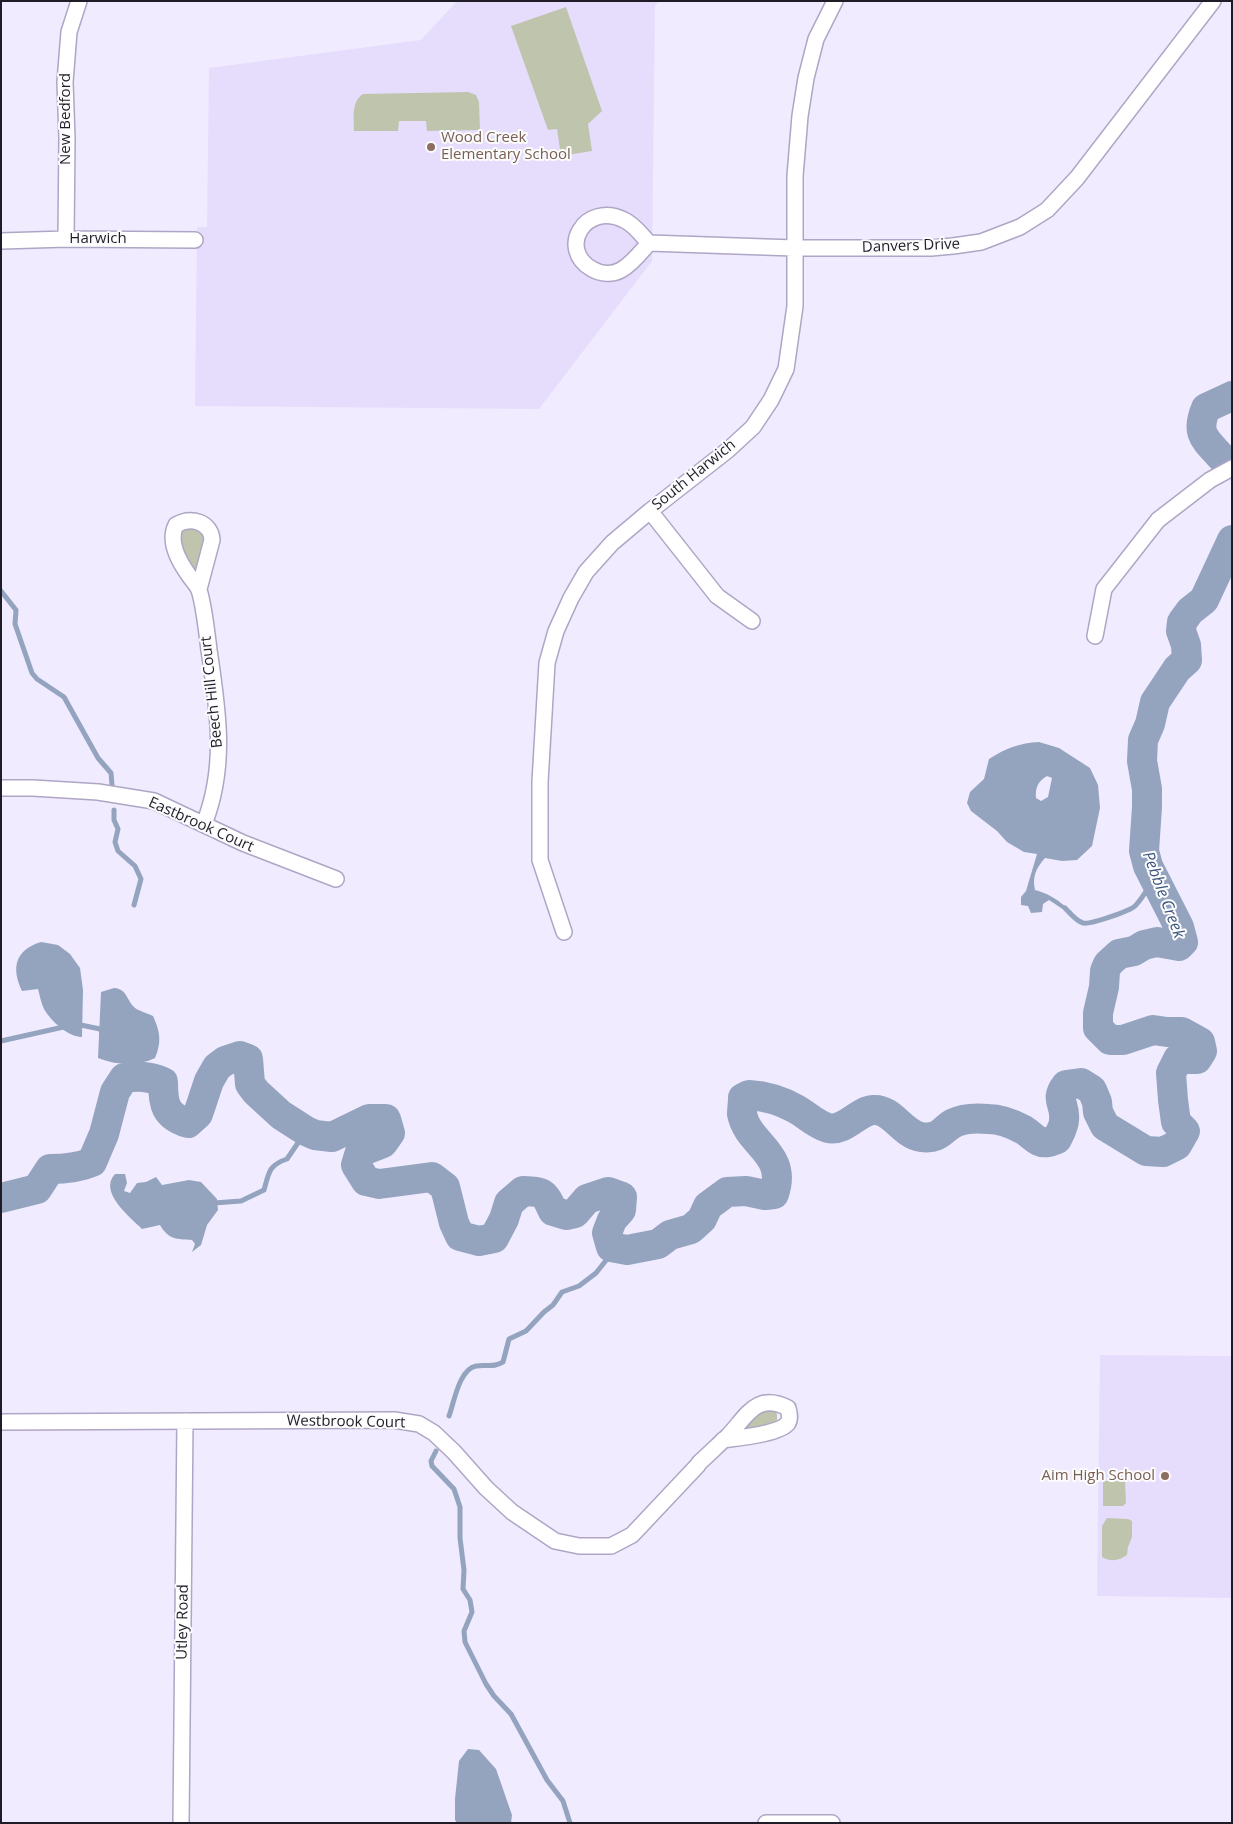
<!DOCTYPE html>
<style>
body{margin:0}
#map{position:relative;width:1233px;height:1824px;overflow:hidden;background:#f0ebff;font-family:"Open Sans",sans-serif}
canvas{display:block}
.frame{position:absolute;inset:0;border:2px solid #1f1c28;pointer-events:none}
</style>
<div id="map">
<canvas width="1233" height="1824"></canvas>
<div class="frame"></div>
</div>
<script>
const g = document.querySelector('canvas').getContext('2d');
g.lineJoin = 'round';
function fillPath(path, color) {
  g.fillStyle = color;
  g.fill(path, 'evenodd');
}
function strokePath(path, color, width, dash) {
  g.strokeStyle = color;
  g.lineWidth = width;
  g.lineCap = dash ? 'butt' : 'round';
  g.setLineDash(dash || []);
  g.stroke(path);
}
function drawText(font, color, halo, rows, align = 'center') {
  g.font = font + ' "Open Sans",sans-serif';
  g.lineWidth = 4;
  g.setLineDash([]);
  g.textBaseline = 'middle';
  g.strokeStyle = halo;
  g.fillStyle = color;
  for (const [text, x, y, turn = 0] of rows) {
    g.save();
    g.translate(x, y);
    g.rotate((+turn || 0) * Math.PI / 180);
    g.textAlign = isNaN(turn) ? turn : align;
    if (halo) g.strokeText(text, 0, 0);
    g.fillText(text, 0, 0);
    g.restore();
  }
}
const built = new Path2D(`
 M457,1H659L655,6L652,261L539,409L195,406L197,227H207L209,68L421,40Z
 M1100,1355L1232,1356V1598L1097,1596Z`);
const green = new Path2D(`
 M566,7L602,111L588,124L592,151L561,156L557,129L548,130L511,26Z
 M468,92L476,95L479,102L480,130L427,131L426,121H399L398,131H354C354,118 351,102 363,94Z
 M196,526L207,538L197,570L190,569L177,536L181,530Z
 M761,1409L774,1410L777,1414V1420L773,1424L740,1432Z
 M1125,1480L1126,1503L1123,1506H1103V1481Z
 M1107,1518L1128,1519L1132,1521V1537L1128,1547L1127,1555C1118,1561 1111,1562 1102,1557V1526Z`);
const water = new Path2D(`
 M1039,742L1059,748L1090,768L1098,785L1100,808L1092,846L1077,860L1062,861L1045,858C1036,868 1032,877 1035,890C1047,893 1055,898 1065,906L1064,910L1049,900L1043,904L1042,912L1031,913L1028,906L1021,905V897L1026,891L1037,854L1024,852L1007,842L997,831L971,811L967,803L970,792L984,779L989,759C1006,748 1020,743 1039,742ZM1047,776L1052,778L1048,797L1041,801L1036,798C1035,788 1038,781 1047,776Z
 M41,942L58,945L70,954L80,968L83,990L82,1037C68,1037 51,1021 44,1009C41,1003 40,996 38,989L22,991C11,968 15,950 41,942Z
 M114,988C127,989 126,999 134,1007C138,1011 148,1013 153,1016C160,1031 162,1042 155,1058C137,1067 116,1065 98,1058L101,992Z
 M115,1174H125L127,1183L124,1191L130,1193L137,1183L146,1182L156,1177L162,1185L189,1180L201,1182L217,1199L218,1210L207,1225L201,1245L192,1252L195,1244L192,1240C176,1239 169,1240 160,1225L142,1229C130,1217 98,1192 115,1174Z
 M468,1749L479,1750L496,1769L512,1815L511,1823H457L455,1820V1799L459,1761Z`);
const stream = new Path2D(`
 M1,591L16,610L15,624L32,673L37,679L64,697L98,758L111,773L112,785
 M114,810V820L118,829L115,842L118,851L135,866L141,879L134,905
 M1065,908C1070,913 1076,921 1083,923C1089,925 1130,911 1135,906C1143,898 1148,888 1154,878
 M76,1024L100,1029L102,1033
 M1,1041L68,1026
 M130,1059L134,1062L138,1076
 M214,1203L241,1201L264,1190C269,1172 269,1165 287,1159L306,1131
 M449,1416C454,1403 459,1369 476,1366C486,1364 494,1368 503,1362L509,1339L526,1331L544,1312L553,1305L562,1292L579,1286L596,1273L615,1249
 M436,1451L431,1461L432,1466L454,1489L460,1507V1538L464,1570L463,1589L470,1600L472,1612L464,1631L465,1642L486,1684L494,1696L511,1714L547,1780L563,1801L570,1823`);
const river = new Path2D(`
 M1222,458C1205,439 1195,434 1206,408L1232,396
 M1,1198L37,1189L50,1169C65,1169 78,1168 92,1162L104,1134L115,1092L124,1078C138,1076 149,1076 163,1082C163,1104 165,1116 188,1123L198,1114L209,1081L217,1067L225,1061L240,1056L248,1059L250,1084L256,1092L281,1115L306,1131L315,1135L332,1137L369,1119H386L390,1133L383,1143L360,1152L356,1165L366,1181L379,1184L432,1177L445,1187L454,1223L460,1236L479,1241L494,1238L504,1219L509,1203L523,1191C544,1192 544,1192 553,1211L566,1215L575,1213L587,1199L608,1192L622,1197L621,1210L612,1220L607,1233L611,1247L627,1250L658,1244L670,1235L691,1229L702,1219L708,1206L727,1192L746,1191L765,1195L774,1194C788,1153 748,1145 742,1114C742,1109 743,1103 743,1098L749,1095C766,1096 780,1100 796,1109C807,1115 815,1124 828,1128C845,1132 858,1111 873,1110C892,1108 902,1134 921,1137C940,1140 942,1129 954,1123C964,1118 977,1118 988,1119C1001,1119 1013,1124 1024,1130C1029,1133 1034,1139 1039,1141C1045,1144 1052,1141 1057,1139C1060,1133 1064,1126 1064,1120C1066,1104 1054,1100 1066,1085L1081,1083L1092,1090L1097,1102L1098,1112L1105,1126L1146,1151L1163,1152L1177,1145L1185,1131L1176,1122L1173,1100L1171,1073L1178,1059H1197L1202,1051L1200,1042L1182,1032H1167L1153,1030L1123,1040H1110L1098,1028V1013L1104,987L1105,971L1108,964L1119,954L1134,951L1144,945L1157,942L1179,946L1183,942L1179,927L1148,866L1144,851L1147,807V789L1142,761L1143,740L1150,724L1155,702L1177,669L1187,660L1186,645L1181,631L1182,622L1190,611L1204,600L1232,540`);
const minor = new Path2D(`
 M66,239L67,138L65,82L69,32L79,1
 M1,241L66,239L195,240
 M649,243C641,252 632,264 621,270C612,275 601,274 592,269C557,249 585,201 624,220C634,224 642,236 649,243L794,248H931L953,246L981,242L1020,227L1047,210L1077,178L1213,1
 M650,511L717,596L752,621
 M199,589L212,540C211,522 191,516 176,525C168,541 178,560 188,574C191,579 197,585 199,590C204,605 207,634 209,650C218,710 227,766 204,824
 M1095,636L1104,589L1158,520L1210,480L1232,468
 M1,788H33L98,792L154,801L243,843L336,879
 M564,932L540,860V782L547,663L556,631L571,598L586,572L612,543L650,511L728,450L753,427L771,400L786,369L795,306V176L800,116L806,78L816,39L835,1
 M1,1422L394,1420L419,1424L434,1433L454,1452L486,1488L512,1512L555,1541L579,1546H611L632,1535L698,1465L699,1463C709,1454 718,1445 728,1436C747,1416 756,1392 788,1408C789,1413 791,1418 788,1423C780,1434 737,1438 723,1440
 M181,1823L185,1421
 M766,1823H832`);
const markers = [
 [431,147,5,"#8d6e63"],
 [1165,1476,5,"#8d6e63"]
];
const streetNames = [
 ["New Bedford",66,119,-90],
 ["Harwich",98,239],
 ["Danvers Drive",911,246,-2],
 ["South Harwich",694,475,-39],
 ["Beech Hill Court",212,692,-96],
 ["Eastbrook Court",201,825,24],
 ["Westbrook Court",346,1422,1],
 ["Utley Road",183,1622,-89]
];
const educationNames = [
 ["Wood Creek",441,138],
 ["Elementary School",441,155],
 ["Aim High School",1155,1476,"right"]
];
const waterNames = [
 ["Pebble Creek",1163,895,69]
];
fillPath(built, '#e6ddfd');
fillPath(green, '#bfc4ad');
fillPath(water, '#94a4bf');
strokePath(stream, '#94a4bf', 5);
strokePath(river, '#94a4bf', 30);
strokePath(minor, '#afa6c5', 18);
strokePath(minor, '#fff', 15);
for (const [x, y, r, color] of markers) {
  const dot = new Path2D();
  dot.arc(x, y, r, 0, 2 * Math.PI);
  g.fillStyle = color;
  g.fill(dot);
  strokePath(dot, '#fcfcfc', 2);
}
drawText('15px', '#1f1c28', '#fcfcfc', streetNames);
drawText('15px', '#785e54', '#fcfcfc', educationNames, 'left');
drawText('italic 16px', '#3e567f', '#fcfcfc', waterNames);
</script>
